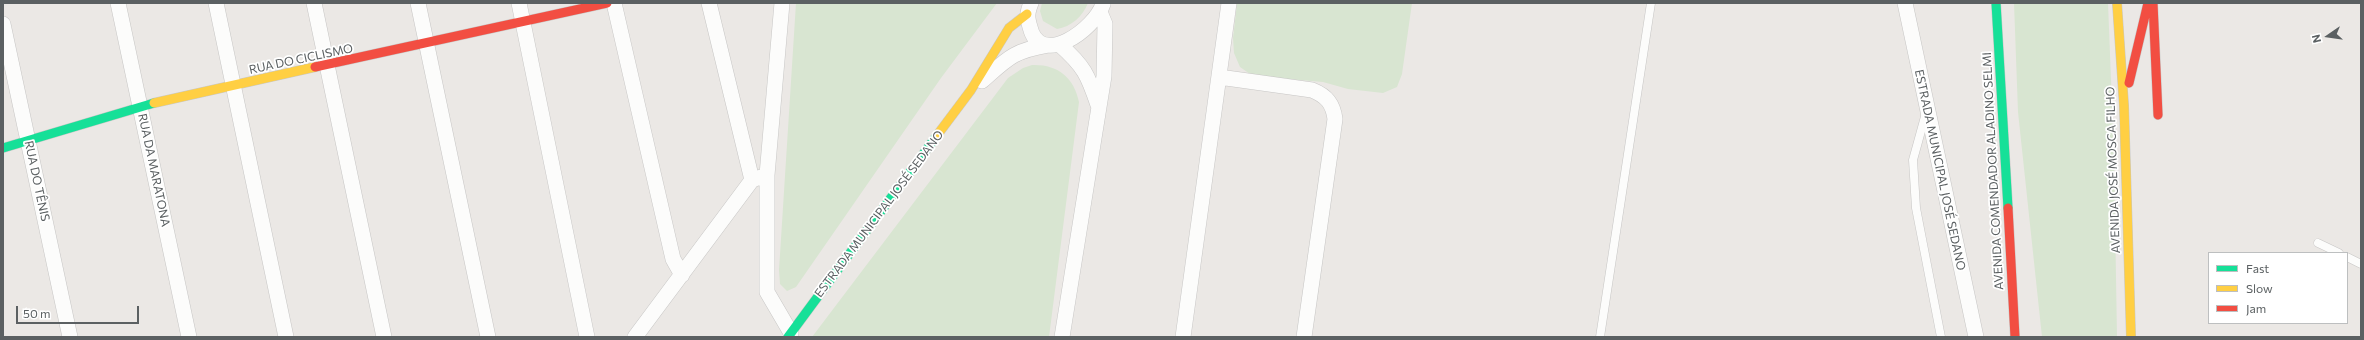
<!DOCTYPE html>
<meta charset="utf-8">
<style>
body{margin:0}
#map{position:relative;width:2364px;height:340px;overflow:hidden;background:#ebe8e5;font-family:Commissioner,sans-serif}
canvas{display:block}
.frame{position:absolute;inset:0;border:4px solid #5b6062;pointer-events:none}
.legend{position:absolute;left:2208px;top:252px;width:140px;height:72px;box-sizing:border-box;background:#fff;border:1px solid #bdbfc0;margin:0;padding:5px 7px;list-style:none;font-size:12px;color:#5b6062}
.legend li{display:flex;align-items:center;gap:8px;height:20px}
.legend b{width:20px;border:1px solid #bdbfc0}
.north{position:absolute;left:2308px;top:16px;width:40px;height:40px;-webkit-text-stroke:3px #fff;paint-order:stroke;rotate:257deg;font-size:11px;font-weight:700;line-height:16px;text-align:center;color:#5b6062}
.north::after{content:'';display:block;margin:auto;width:14px;height:18px;background:#5b6062;clip-path:polygon(50% 0,100% 100%,50% 72%,0 100%)}
.scale{position:absolute;left:16px;top:306px;width:123px;height:18px;box-sizing:border-box;border:2px solid #5b6062;border-top:0;padding-left:5px;font-size:12px;line-height:14px;white-space:nowrap;color:#5b6062;-webkit-text-stroke:3px #fff;paint-order:stroke}
</style>
<div id="map">
<canvas width="2364" height="340"></canvas>
<div class="frame"></div>
<ul class="legend">
<li><b style="height:5px;background:#16e098"></b>Fast</li>
<li><b style="height:5px;background:#ffcf43"></b>Slow</li>
<li><b style="height:5px;background:#f24e42"></b>Jam</li>
</ul>
<div class="north">N</div>
<div class="scale">50 m</div>
</div>
<script>
const g = document.querySelector('canvas').getContext('2d');
g.lineJoin = 'round';
function fillPath(path, color) {
  g.fillStyle = color;
  g.fill(path, 'evenodd');
}
function strokePath(path, color, width, dash) {
  g.strokeStyle = color;
  g.lineWidth = width;
  g.lineCap = dash ? 'butt' : 'round';
  g.setLineDash(dash || []);
  g.stroke(path);
}
function drawText(font, color, halo, rows, align = 'center') {
  g.font = font + ' Commissioner,sans-serif';
  g.lineWidth = 3.5;
  g.setLineDash([]);
  g.textBaseline = 'middle';
  g.strokeStyle = halo;
  g.fillStyle = color;
  for (const [text, x, y, turn = 0] of rows) {
    g.save();
    g.translate(x, y);
    g.rotate((+turn || 0) * Math.PI / 180);
    g.textAlign = isNaN(turn) ? turn : align;
    if (halo) g.strokeText(text, 0, 0);
    g.fillText(text, 0, 0);
    g.restore();
  }
}
const green = new Path2D(`
 M796,3H997L941,78L796,287L787,291L780,284L779,270Z
 M1042,3H1088C1083,16 1071,27 1057,29L1043,21L1040,11Z
 M1237,3H1412L1402,74L1397,87L1383,93L1348,89L1323,82L1253,76L1240,67L1234,53L1233,38Z
 M2014,3H2108L2114,156L2117,337H2042L2018,112Z
 M1032,65C1057,64 1074,77 1079,102L1049,337H812L1008,78L1023,68Z`);
const lane = new Path2D(`
 M1926,113L1913,160L1916,208L1941,337
 M2318,243L2339,253
 M2347,257L2361,264
 M1600,337L1651,3`);
const street = new Path2D(`
 M118,3L189,337
 M216,3L286,337
 M314,3L384,337
 M418,3L488,337
 M519,3L587,337
 M614,3L673,259L682,275
 M709,3L752,180
 M782,3L767,175V292L791,333
 M1031,3C1027,13 1027,17 1030,27C1040,69 1095,29 1103,4
 M1905,3L1976,337
 M3,24L70,337
 M1059,44C1084,66 1088,75 1098,105
 M1219,77L1312,90C1327,96 1333,104 1335,119L1304,337
 M982,81C1008,58 1013,51 1048,45
 M635,337L752,180L767,175
 M1062,337L1104,76L1105,24L1100,12
 M1183,337L1229,3`);
const fast = new Path2D(`
 M1996,3L2008,208
 M3,148L154,103
 M788,337L938,134`);
const slow = new Path2D(`
 M2117,3L2124,106L2131,337
 M154,103L315,67
 M938,134L971,90L1009,28L1027,14`);
const jam = new Path2D(`
 M2153,3L2158,115
 M315,67L607,3
 M2129,83L2148,3
 M2008,208L2015,337`);
const streetNames = [
 ["RUA DO CICLISMO",301,59,-12],
 ["RUA DA MARATONA",154,170,78],
 ["ESTRADA MUNICIPAL JOSÉ SEDANO",1940,170,78],
 ["AVENIDA JOSÉ MOSCA FILHO",2113,170,-92],
 ["AVENIDA COMENDADOR ALADINO SELMI",1993,171,-93],
 ["RUA DO TÊNIS",37,181,78],
 ["ESTRADA MUNICIPAL JOSÉ SEDANO",879,214,-53]
];
fillPath(green, '#d8e5d1');
strokePath(lane, '#c7c6c5', 9);
strokePath(street, '#c7c6c5', 16);
strokePath(fast, '#c7c7c6', 10);
strokePath(slow, '#c7c7c6', 10);
strokePath(jam, '#c7c7c6', 10);
strokePath(lane, '#fcfcfb', 8);
strokePath(street, '#fcfcfb', 15);
strokePath(fast, '#16e098', 9);
strokePath(slow, '#ffcf43', 9);
strokePath(jam, '#f24e42', 9);
drawText('12px', '#5b6062', '#fff', streetNames);
</script>
